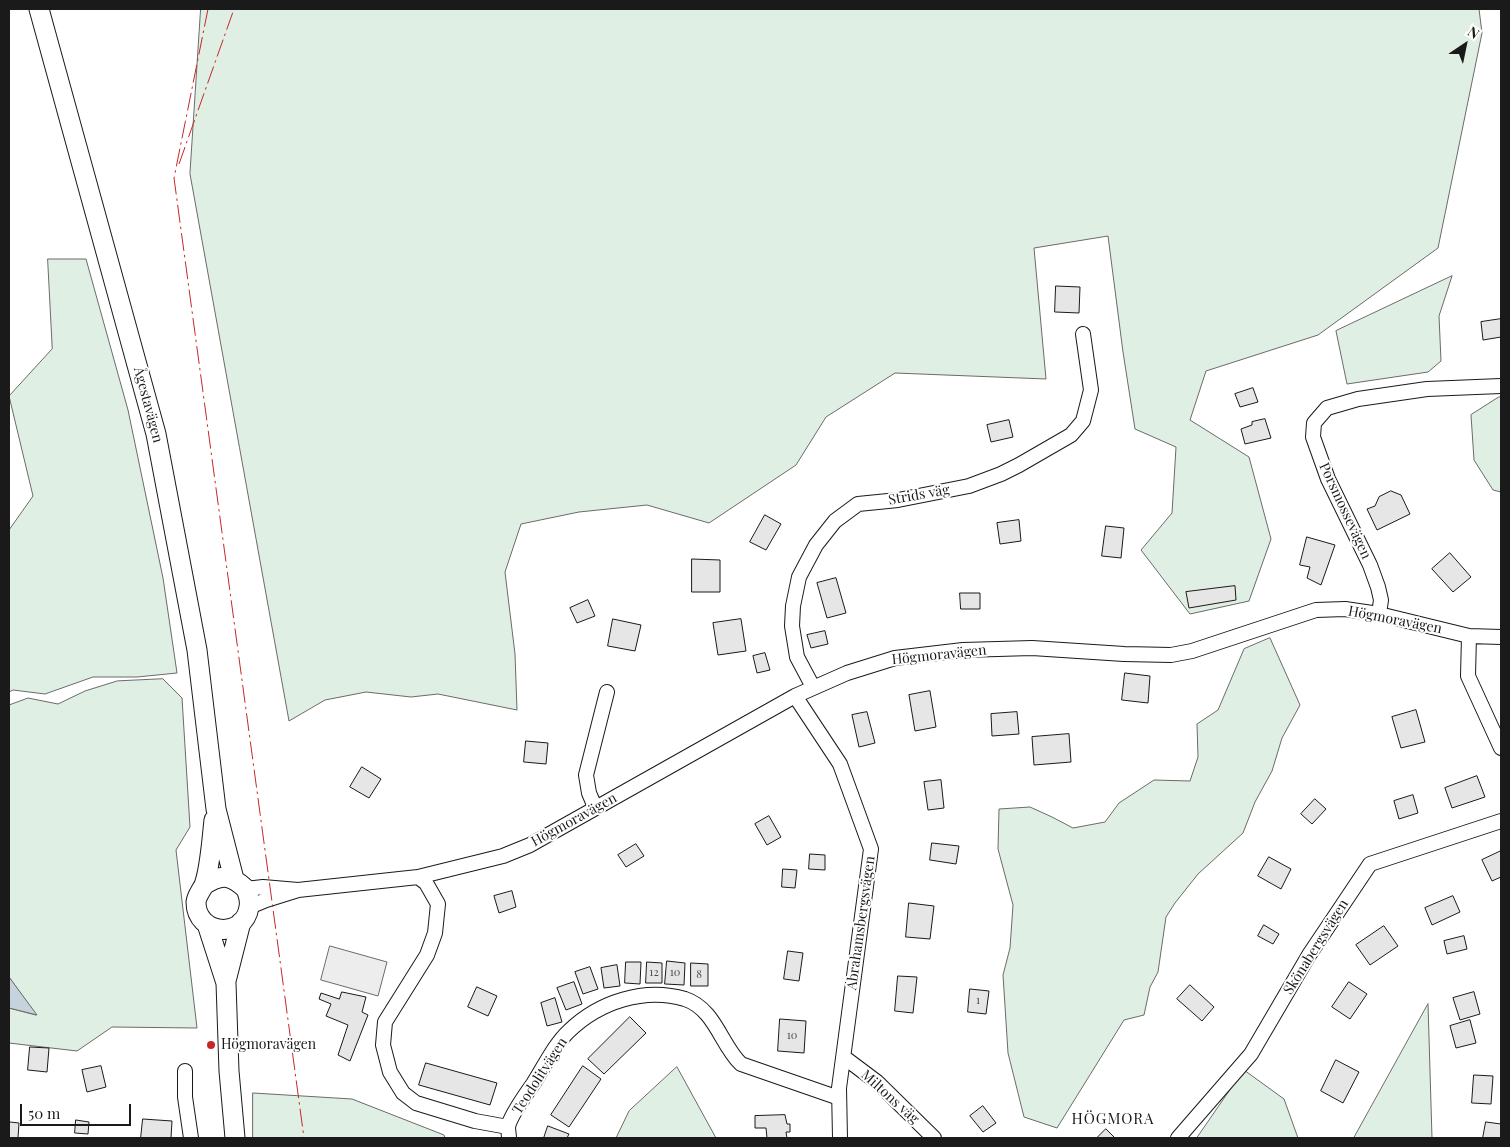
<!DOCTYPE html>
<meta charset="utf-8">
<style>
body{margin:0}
#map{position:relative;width:1510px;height:1147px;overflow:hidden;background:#fff;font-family:"Playfair Display",serif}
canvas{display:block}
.frame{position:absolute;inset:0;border:10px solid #1a1a1a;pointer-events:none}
.north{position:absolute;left:1440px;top:20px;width:50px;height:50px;-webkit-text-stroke:4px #fff;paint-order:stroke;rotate:34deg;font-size:14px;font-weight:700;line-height:20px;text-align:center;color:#1a1a1a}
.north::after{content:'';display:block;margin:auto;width:18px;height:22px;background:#1a1a1a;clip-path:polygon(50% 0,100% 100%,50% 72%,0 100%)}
.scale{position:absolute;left:20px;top:1104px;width:111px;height:22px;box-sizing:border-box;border:2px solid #1a1a1a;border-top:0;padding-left:6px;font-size:15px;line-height:18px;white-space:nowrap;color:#1a1a1a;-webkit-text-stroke:4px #fff;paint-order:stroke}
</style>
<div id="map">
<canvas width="1510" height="1147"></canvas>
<div class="frame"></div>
<div class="north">N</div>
<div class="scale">50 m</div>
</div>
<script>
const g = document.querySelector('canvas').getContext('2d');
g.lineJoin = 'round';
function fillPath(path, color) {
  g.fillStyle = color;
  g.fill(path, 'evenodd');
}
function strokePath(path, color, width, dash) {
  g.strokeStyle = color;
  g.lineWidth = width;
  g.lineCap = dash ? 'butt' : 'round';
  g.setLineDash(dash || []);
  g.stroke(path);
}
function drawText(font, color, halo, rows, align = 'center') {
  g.font = font + ' "Playfair Display",serif';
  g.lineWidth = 4;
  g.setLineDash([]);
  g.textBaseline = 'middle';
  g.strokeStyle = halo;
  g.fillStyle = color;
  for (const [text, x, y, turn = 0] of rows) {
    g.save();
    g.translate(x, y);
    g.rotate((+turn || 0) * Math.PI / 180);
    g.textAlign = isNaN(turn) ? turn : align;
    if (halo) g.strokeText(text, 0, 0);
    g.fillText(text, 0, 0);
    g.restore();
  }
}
const green = new Path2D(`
 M201,9H1479L1482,33L1438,248L1318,335L1206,371L1190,420L1249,457L1271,539L1249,601L1190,614L1141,550L1172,513L1176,447L1135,429L1123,352L1108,236L1034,248L1046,379L895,373L826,417L796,465L709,523L647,505L579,512L521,524L505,572L515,654L517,710L438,694L411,697L366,692L325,700L289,721L190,174Z
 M48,259H86L128,410L163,578L177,673L137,677H93L45,694L13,690L9,692V530L33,496L9,396L52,349Z
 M1452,276L1439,316L1441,361L1428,372L1347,384L1336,331Z
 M1499,397H1501V492L1493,490L1474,460L1471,415Z
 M1270,638L1300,705L1282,738L1272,771L1255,802L1243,833L1198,874L1175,903L1166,917L1158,972L1150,987L1144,1015L1124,1020L1057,1128L1024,1117L1008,1053L1003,975L1010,948L1013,905L998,849L999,809L1030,807L1052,817L1073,828L1105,822L1119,803L1154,780L1190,781L1198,757L1197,724L1218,710L1244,649Z
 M163,679L182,698L190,827L176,850L197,1028L112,1027L77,1051L9,1043V1008L36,1015L9,977V705L28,698L58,704L85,691L117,681Z
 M1428,1004L1432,1138H1354Z
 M677,1067L716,1138H616L629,1111Z
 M1244,1070L1284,1099L1298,1138H1197Z
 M253,1093L352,1099L444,1135L445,1138H253Z`);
const parking = new Path2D(`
 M330,946L387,962L378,996L321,980Z`);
const water = new Path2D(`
 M9,977L37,1015L9,1008Z`);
const building = new Path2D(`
 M1056,286L1080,287L1079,313L1055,312Z
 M1501,319V337L1483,340L1481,322Z
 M1253,388L1258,402L1240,407L1235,394Z
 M1265,419L1271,438L1245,444L1241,429L1252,425V422Z
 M1009,420L1013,437L991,442L987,425Z
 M1391,491L1401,495L1410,514L1377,530L1367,509L1375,506L1379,497Z
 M765,515L781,524L766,550L750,542Z
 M1019,520L1021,541L1000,544L997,523Z
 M1106,526L1124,528L1121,558L1102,556Z
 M1307,537L1335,545L1321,585L1307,578L1310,567L1300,565Z
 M1450,553L1471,577L1453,592L1432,569Z
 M692,559L720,560V592H692Z
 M836,578L846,613L827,618L817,583Z
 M1235,586L1236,600L1189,608L1186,592Z
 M960,593H980V609H961Z
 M588,600L595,616L577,623L570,608Z
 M613,619L641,625L635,651L608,646Z
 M741,619L746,651L718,655L713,623Z
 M825,631L828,644L811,648L807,635Z
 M765,653L770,670L757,673L753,656Z
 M1125,673L1150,676L1148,703L1122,700Z
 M930,691L936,727L915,731L909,695Z
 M1416,710L1425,742L1401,748L1392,717Z
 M867,712L875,743L859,747L852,715Z
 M1017,712L1019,734L992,736L991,714Z
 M1069,734L1071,762L1034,765L1032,737Z
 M526,741L548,743L546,764L524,762Z
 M362,767L381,779L369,798L350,787Z
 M1477,776L1485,797L1452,808L1445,788Z
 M941,780L944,808L928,810L924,782Z
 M1413,795L1418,813L1399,819L1394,801Z
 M1315,799L1326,809L1312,824L1301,814Z
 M769,816L781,837L767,845L755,824Z
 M932,843L959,846L956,864L930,860Z
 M636,844L644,856L626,867L618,855Z
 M1501,851V877L1492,881L1482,860Z
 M810,854L825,855V870L809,869Z
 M1269,857L1291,869L1281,889L1258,876Z
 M783,869L797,870L795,888L782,887Z
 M512,891L516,907L499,913L494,896Z
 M1453,896L1460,912L1432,925L1425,908Z
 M909,903L934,906L930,939L906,937Z
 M1264,925L1279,934L1273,944L1258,936Z
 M1384,926L1398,946L1370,965L1356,945Z
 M1464,936L1467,949L1447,954L1444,941Z
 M788,951L803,953L799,981L784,979Z
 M667,961L685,963L684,985L665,984Z
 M626,962H641L640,984L625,983Z
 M647,962L662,963V983H646Z
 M691,963L708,964V986H691Z
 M617,965L620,986L604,988L601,968Z
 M590,967L598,989L583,994L575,972Z
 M898,976L917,977L913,1013L895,1011Z
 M574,982L582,1004L566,1010L557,988Z
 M1349,982L1367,994L1350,1019L1332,1007Z
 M1190,985L1214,1007L1202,1021L1177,999Z
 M477,987L497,996L488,1016L468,1007Z
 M970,989L989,991L986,1014L968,1012Z
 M342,992L366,997L362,1012L368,1015L350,1061L338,1055L348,1025L326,1016L331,1004L319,999L321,993L339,999Z
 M1474,992L1480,1014L1460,1020L1453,998Z
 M555,998L562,1022L547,1026L541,1003Z
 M630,1017L646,1033L604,1074L588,1059Z
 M780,1019L806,1021L804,1053L778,1051Z
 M1470,1020L1476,1043L1456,1048L1450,1026Z
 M30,1047L49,1048L47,1072L28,1070Z
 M1336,1060L1359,1072L1343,1103L1321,1091Z
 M426,1063L497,1083L490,1105L419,1085Z
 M101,1066L106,1087L87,1092L82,1070Z
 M583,1066L601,1079L569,1127L551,1115Z
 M1474,1075L1493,1076L1491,1104L1472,1103Z
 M983,1106L996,1123L983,1132L970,1116Z
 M785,1115L787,1124H790V1132H786L787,1138H767L766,1128H755V1116Z
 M143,1119L172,1121L171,1138H141Z
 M76,1120L89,1122L88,1134L75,1133Z
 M10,1122L19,1123L18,1138H9Z
 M1486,1122L1501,1124V1138H1483Z
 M548,1126L569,1134L567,1138H544Z
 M1106,1129L1115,1138H1097Z`);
const street = new Path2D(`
 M1379,614L1381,600L1378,587L1370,565L1328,479L1313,437L1314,423L1327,408L1358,399L1427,389L1501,386
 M1469,636L1468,676L1501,748
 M813,687L797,657L792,626L793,606L799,577L816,545L835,521L858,504L898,500L969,486L1001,474L1019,465L1071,435L1083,421L1091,390L1083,334
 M795,696L840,764L871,849L839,1088L840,1138
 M595,807L589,793L586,775L607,692
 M418,877L426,883L438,904L435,933L427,955L385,1022L383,1045L390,1072L403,1093L416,1103L475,1121L508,1127
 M246,889L263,887L298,890L266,900L249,907
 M298,890L418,877L503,856L530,845L795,696L847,673L895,658L963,650L1032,648L1124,654L1171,655L1192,651L1316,610L1345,609L1379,614L1469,636L1501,637
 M845,1058L877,1082L934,1138
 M185,1071V1097L191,1138
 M509,1138C509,1135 508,1130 508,1127C510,1116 526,1094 533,1084C544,1067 554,1045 569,1031C599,1002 644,987 685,999C715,1009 721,1045 741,1064L839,1098
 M1178,1138L1251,1054L1309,955L1370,864L1501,821`);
const secondary = new Path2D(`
 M39,9L156,434L197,650L216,809L234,879
 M204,885C221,874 230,874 246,889C248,894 250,902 249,907C244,940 196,935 196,902C197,895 201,891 204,885C210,869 212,838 214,820
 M207,924L226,983L229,1071L235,1138
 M226,981L241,922`);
const power = new Path2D(`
 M208,9L174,178L304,1138
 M179,164L234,9`);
const markers = [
 [211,1045,5,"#c62828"]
];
const numberNames = [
 ["12",654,973],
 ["10",675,973],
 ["8",699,975],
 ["1",978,1001],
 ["10",792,1036]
];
const streetNames = [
 ["Ågestavägen",148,405,75],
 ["Strids väg",919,495,-10],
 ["Porsmossevägen",1345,511,65],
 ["Högmoravägen",1395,620,11],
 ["Högmoravägen",939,655,-6],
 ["Högmoravägen",574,820,-29],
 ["Abrahamsbergsvägen",861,923,-82],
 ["Skönabergsvägen",1316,947,-58],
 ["Teodolitvägen",540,1076,-57],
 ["Miltons väg",890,1097,42]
];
const poiNames = [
 ["Högmoravägen",221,1045]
];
const neighbourhoodNames = [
 ["HÖGMORA",1113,1119]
];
fillPath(green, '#e0efe3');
strokePath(green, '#6a6a6a', 1);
fillPath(parking, '#ededed');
strokePath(parking, '#6a6a6a', 1);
fillPath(water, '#c6d2dc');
strokePath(water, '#6a6a6a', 1);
fillPath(building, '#e6e6e6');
strokePath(building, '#1a1a1a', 1);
strokePath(street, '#1a1a1a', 16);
strokePath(secondary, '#1a1a1a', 21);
strokePath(street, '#fff', 14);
strokePath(secondary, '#fff', 19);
strokePath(power, '#c62828', 1, [18, 4, 2.5, 4]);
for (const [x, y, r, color] of markers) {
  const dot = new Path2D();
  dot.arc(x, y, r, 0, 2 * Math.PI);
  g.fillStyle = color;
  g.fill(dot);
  strokePath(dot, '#fff', 2);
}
drawText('11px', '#4d4d4d', null, numberNames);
drawText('14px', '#1a1a1a', '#fff', streetNames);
drawText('14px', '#1a1a1a', '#fff', poiNames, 'left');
g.letterSpacing = '1px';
drawText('15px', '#1a1a1a', '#fff', neighbourhoodNames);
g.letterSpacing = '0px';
</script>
